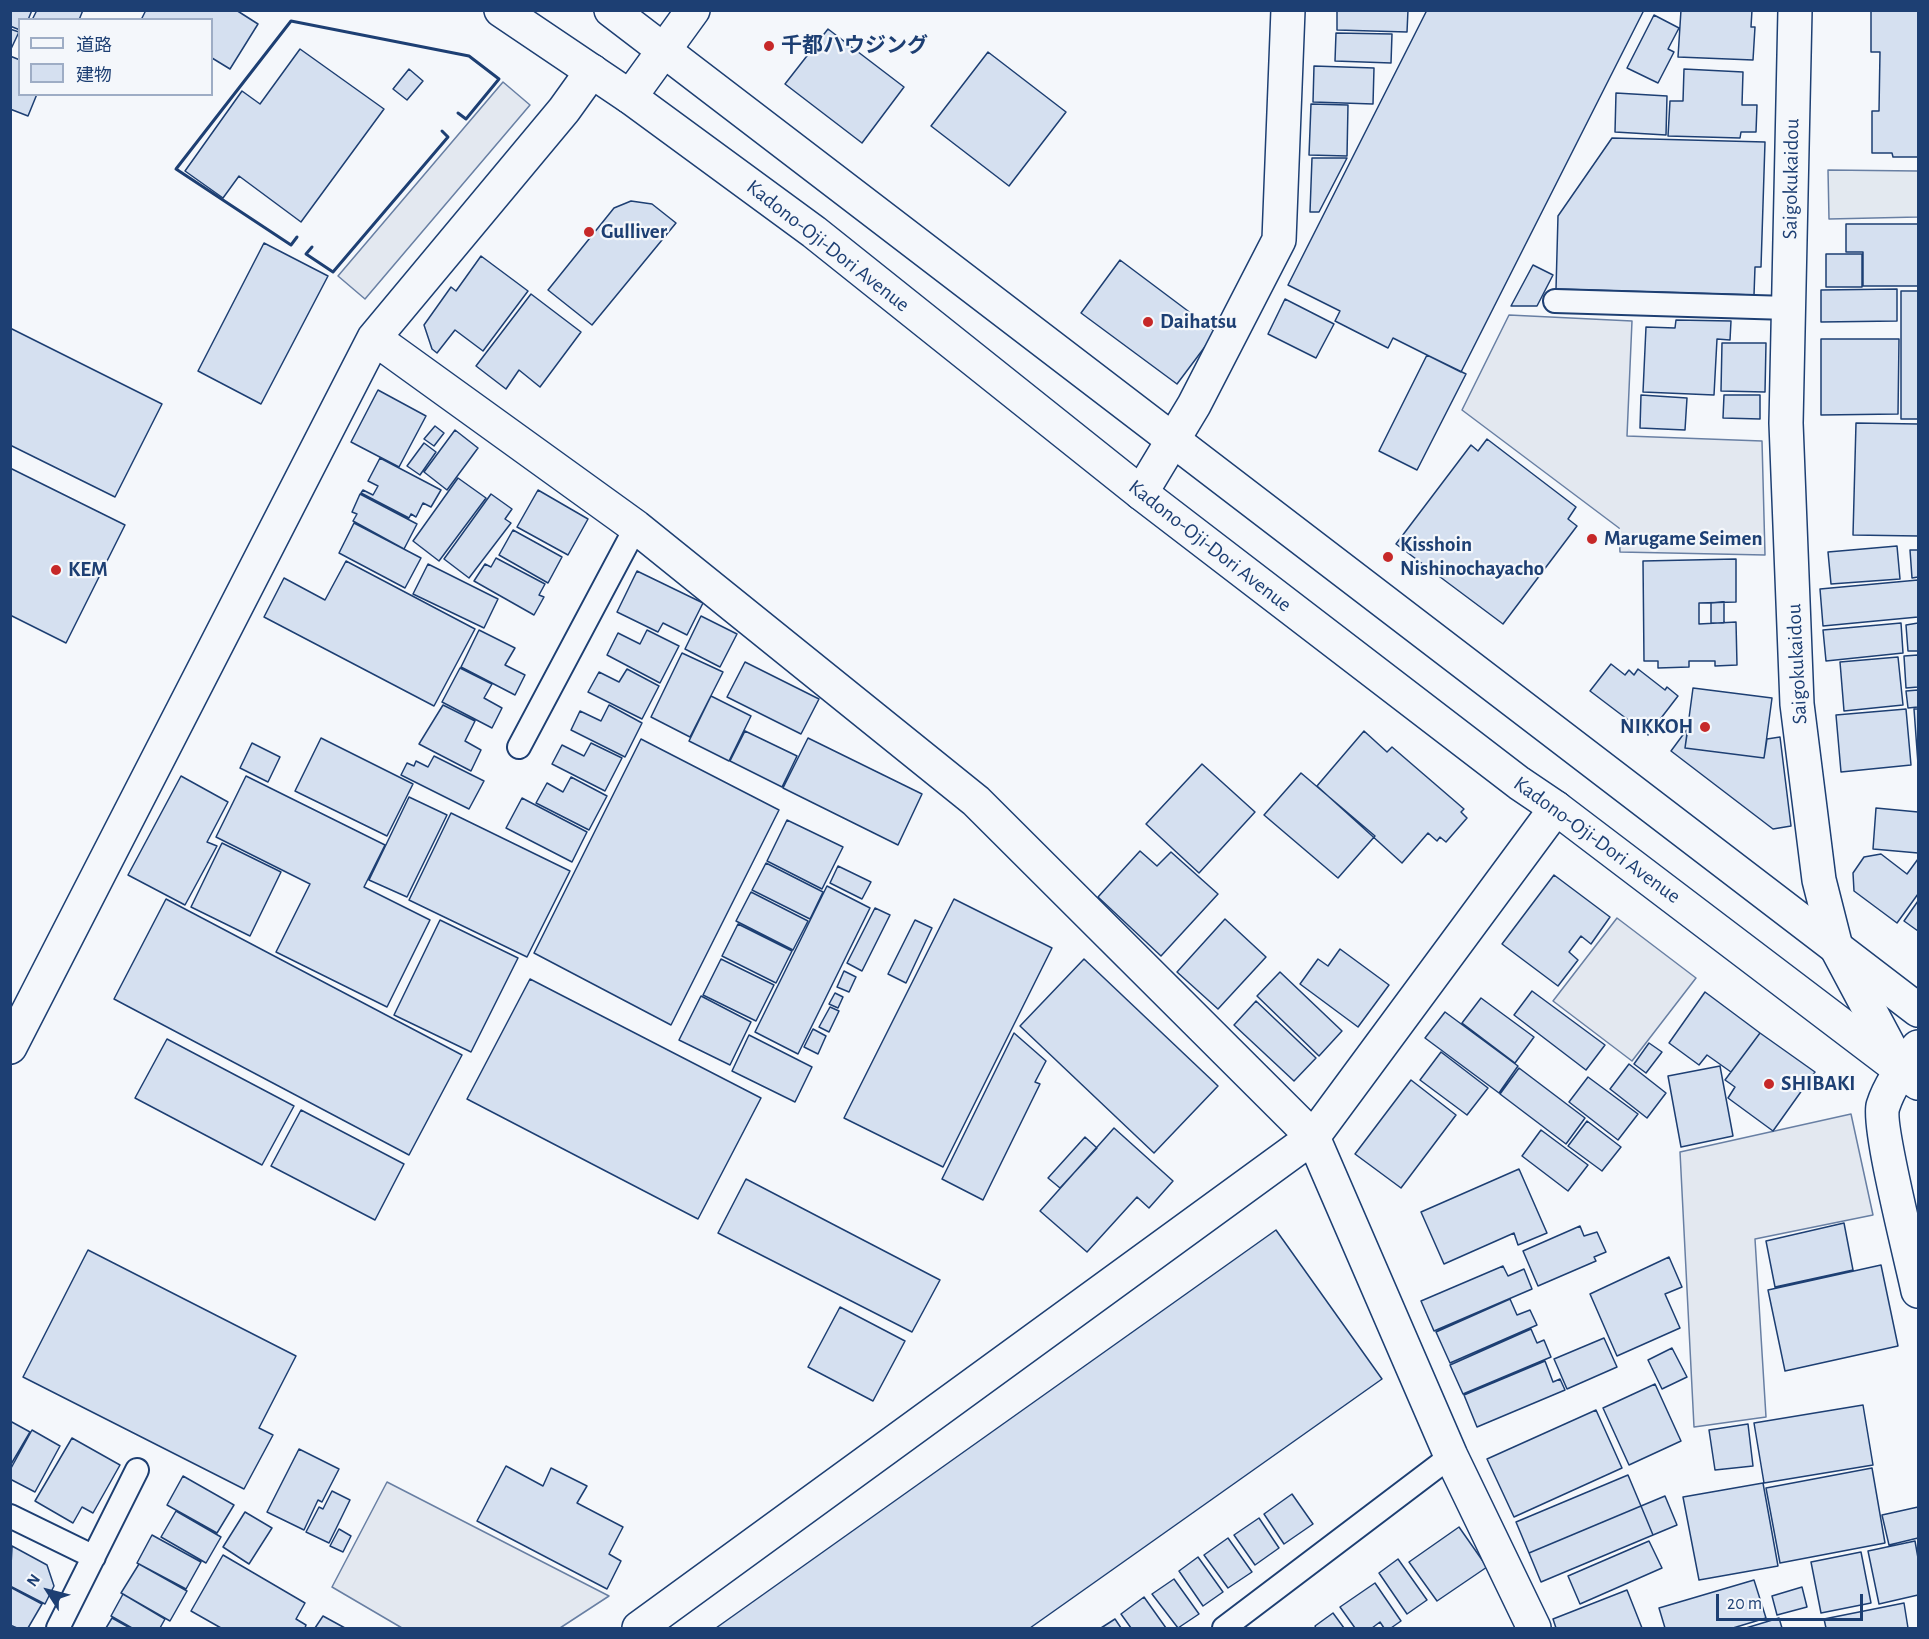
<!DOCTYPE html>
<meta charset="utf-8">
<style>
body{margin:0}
#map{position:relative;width:1929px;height:1639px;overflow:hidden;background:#f4f7fb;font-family:"Alegreya Sans","Noto Sans JP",sans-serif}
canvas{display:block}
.frame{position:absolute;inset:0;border:12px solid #1d3f73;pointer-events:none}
.legend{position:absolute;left:18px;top:18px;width:195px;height:78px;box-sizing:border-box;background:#f4f7fb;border:2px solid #9eadc5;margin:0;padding:8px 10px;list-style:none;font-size:18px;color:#1d3f73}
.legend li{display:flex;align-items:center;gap:12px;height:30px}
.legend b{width:30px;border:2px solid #9eadc5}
.north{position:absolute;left:18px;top:1561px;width:60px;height:60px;-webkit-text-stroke:4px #f4f7fb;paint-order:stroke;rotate:306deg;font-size:16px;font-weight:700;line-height:24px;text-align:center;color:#1d3f73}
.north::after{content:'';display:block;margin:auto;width:21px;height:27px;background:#1d3f73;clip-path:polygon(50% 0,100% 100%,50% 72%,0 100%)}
.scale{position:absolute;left:1716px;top:1594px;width:147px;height:27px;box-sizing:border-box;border:3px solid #1d3f73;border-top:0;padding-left:8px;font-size:18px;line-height:21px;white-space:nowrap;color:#1d3f73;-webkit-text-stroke:4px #f4f7fb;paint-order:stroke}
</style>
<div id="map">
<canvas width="1929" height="1639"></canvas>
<div class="frame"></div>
<ul class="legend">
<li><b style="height:8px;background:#f4f7fb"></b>道路</li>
<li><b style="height:16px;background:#d5e0f0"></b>建物</li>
</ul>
<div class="north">N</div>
<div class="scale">20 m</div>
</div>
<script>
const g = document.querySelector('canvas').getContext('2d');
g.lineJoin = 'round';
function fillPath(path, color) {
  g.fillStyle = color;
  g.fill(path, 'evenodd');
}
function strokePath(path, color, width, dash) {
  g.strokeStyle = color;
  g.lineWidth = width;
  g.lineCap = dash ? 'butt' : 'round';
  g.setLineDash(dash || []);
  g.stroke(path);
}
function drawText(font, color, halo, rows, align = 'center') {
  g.font = font + ' "Alegreya Sans","Noto Sans JP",sans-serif';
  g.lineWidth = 4.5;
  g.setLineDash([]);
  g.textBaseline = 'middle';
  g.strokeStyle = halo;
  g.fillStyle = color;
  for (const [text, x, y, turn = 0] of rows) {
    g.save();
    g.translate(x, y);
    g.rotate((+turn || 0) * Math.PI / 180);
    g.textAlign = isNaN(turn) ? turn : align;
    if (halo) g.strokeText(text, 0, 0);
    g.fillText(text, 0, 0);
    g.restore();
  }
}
const green = new Path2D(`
 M1828,170L1918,171V217L1829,219Z`);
const parking = new Path2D(`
 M503,82L530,105L365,299L338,276Z
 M1509,315L1632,321L1627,436L1762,441L1765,555L1620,552L1619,528L1462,410Z
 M1617,918L1696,978L1632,1061L1553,1001Z
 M1851,1114L1873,1215L1755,1239L1766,1417L1694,1427L1680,1152Z
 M387,1482L609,1596L560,1628H402L332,1587Z`);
const building = new Path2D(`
 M10,10H32L28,20H20V30L10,26Z
 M37,10H83L79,20H32Z
 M146,10H236L258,24L230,69L212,58V20H141Z
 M1337,10H1408L1407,32L1337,30Z
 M1427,10H1644L1461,372L1393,338L1388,348L1335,321L1340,311L1288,285Z
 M1681,10H1752L1751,27H1755L1753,60L1678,57Z
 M1871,10H1918V157H1893L1892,153H1872V111H1879L1880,52H1871Z
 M1654,15L1679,28L1668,49L1674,52L1658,83L1627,68Z
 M10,29L19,32L10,51Z
 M828,29L904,87L862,143L785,84Z
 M1336,33L1392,34L1391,63L1335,61Z
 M300,49L384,109L301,222L239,176L223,198L185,171L242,91L260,104Z
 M988,52L1066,112L1009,186L931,126Z
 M10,56L20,60V94H37L28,116L10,109Z
 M1314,66L1374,68L1373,104L1313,102Z
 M409,69L423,81L407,100L393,89Z
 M1684,69L1743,72L1742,105H1757L1756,132H1741L1740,138L1668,136L1670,101H1683Z
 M1616,93L1667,96L1666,135L1615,132Z
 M1311,104L1348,105L1347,156L1309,155Z
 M1612,138L1765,142L1761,267H1755L1754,295L1556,289L1558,216Z
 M1312,158H1347L1319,212H1310Z
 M631,201L652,204L676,223L592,325L548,290L614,208Z
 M1846,224H1918V286H1863V252H1846Z
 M264,243L328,276L261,404L198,371Z
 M1826,254H1862V287H1826Z
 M481,256L528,291L483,351L455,330L437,353L432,349L424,325L451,287L456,291Z
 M1120,260L1216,332L1177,384L1081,313Z
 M1533,265L1553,275L1537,306H1511Z
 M1897,289V321L1821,322V290Z
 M1901,291H1918V419H1901Z
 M531,294L581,332L540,387L519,370L506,389L476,366Z
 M1285,299L1334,324L1316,358L1268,334Z
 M1676,320L1731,321L1730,340L1717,339L1714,395L1643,392L1646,327L1675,328Z
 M10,328L162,404L115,497L10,445Z
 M1821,339H1899L1898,414L1821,415Z
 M1722,343H1766L1765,392L1721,391Z
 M1427,355L1466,374L1417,470L1379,451Z
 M378,390L426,416L399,467L351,442Z
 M1641,395L1687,398L1685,430L1640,428Z
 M1724,395H1760V419L1723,418Z
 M1856,423L1918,424V536L1853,535Z
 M435,426L444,433L434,446L424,439Z
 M455,430L478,448L447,490L424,472Z
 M1487,439L1576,507L1568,519L1577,526L1503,624L1396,544L1471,445L1478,451Z
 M424,443L436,452L420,475L407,466Z
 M380,458L441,490L431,507L423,503L416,517L411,514L409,518L361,493L363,490L373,495L378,486L368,481Z
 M10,468L125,525L66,643L10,615Z
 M458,478L486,498L439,561L413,541Z
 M538,490L588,519L568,555L517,527Z
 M360,494L417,524L404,549L353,521L357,514L352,512Z
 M491,494L512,509L505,519L511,523L469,578L444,559Z
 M354,523L421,558L405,588L339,553Z
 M513,530L562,557L548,583L499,555Z
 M1897,546L1900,579L1831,584L1828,552Z
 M1910,550H1918V577L1912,578Z
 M496,558L545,584L539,595L544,597L534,615L474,581L485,564L491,567Z
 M1736,559V602L1699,603V624L1736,622L1737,665L1715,666V661H1689V667L1658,668V661H1644L1643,561Z
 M346,561L475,629L434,706L264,617L284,578L325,600Z
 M428,564L498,599L484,628L413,594Z
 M637,571L703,603L687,635L663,623L658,632L617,612Z
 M1918,580V617L1823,626L1820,589Z
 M1724,602V623H1711V603Z
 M701,616L737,634L720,667L685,649Z
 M1901,623L1903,653L1826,661L1823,630Z
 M1918,623V651H1908L1906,625Z
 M479,630L515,648L505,665L525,675L515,695L461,667Z
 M647,630L679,646L660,683L607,655L618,633L640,644Z
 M682,653L723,672L690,737L651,717Z
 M1918,655V687L1906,688L1904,656Z
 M1898,657L1903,705L1844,711L1840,662Z
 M745,662L819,699L801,734L727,697Z
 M1611,664L1625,675L1629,670L1634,675L1638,669L1665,690L1667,687L1678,696L1648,735L1590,691Z
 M460,668L492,684L484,698L502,708L492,728L442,702Z
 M627,669L659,686L642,719L588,692L599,672L619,682Z
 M1693,688L1772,698L1764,758L1685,748Z
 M1918,690V707L1908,708L1906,691Z
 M711,696L751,716L729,761L689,741Z
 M443,705L475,721L465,741L481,750L471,771L419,744Z
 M609,705L642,723L625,757L571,730L580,711L601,721Z
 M1906,709L1911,765L1841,772L1836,715Z
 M1914,709H1918V764Z
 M1688,728L1685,748L1764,758L1767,739L1780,737L1791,826L1773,829L1671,751Z
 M745,731L797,756L782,787L730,761Z
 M1364,731L1387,752L1392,747L1464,809L1461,812L1467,818L1446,842L1440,837L1437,841L1428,833L1402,863L1317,786Z
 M321,738L413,784L387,836L295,791Z
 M808,738L922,794L898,845L783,788Z
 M641,739L779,810L671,1025L534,953Z
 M252,743L280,757L268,782L240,768Z
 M591,743L622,758L605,791L552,764L562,745L584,756Z
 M434,756L484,781L469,809L401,775L407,763L414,766L416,761L428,767Z
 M1202,764L1255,812L1199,873L1146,824Z
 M1301,773L1375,836L1338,878L1264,815Z
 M181,776L228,802L207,842L217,846L185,905L128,875Z
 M246,776L385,845L364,887L430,920L387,1007L276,952L310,884L216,837Z
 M571,777L607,796L589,830L536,803L547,783L563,792Z
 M409,797L447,815L407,897L369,880Z
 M522,798L587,832L572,862L506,828Z
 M1876,808L1918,812V853L1873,849Z
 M451,813L570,871L527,957L409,900Z
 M787,820L843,847L822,889L767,861Z
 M222,843L281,872L250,936L191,907Z
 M1140,851L1157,866L1171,852L1218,894L1161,956L1098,897Z
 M1881,854L1907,874L1918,859V894L1897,923L1854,891L1853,873L1864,857Z
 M766,863L823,892L810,919L752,890Z
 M838,866L871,882L862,899L830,883Z
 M1554,875L1610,917L1591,944L1581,936L1569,952L1578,960L1558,986L1502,944Z
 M827,886L870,908L798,1054L755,1032Z
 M751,892L808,921L793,950L736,921Z
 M166,899L462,1055L409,1155L114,999Z
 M954,899L1052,948L943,1167L844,1118Z
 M1918,901V931L1904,921Z
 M875,908L890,915L862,971L847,963Z
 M1225,919L1266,957L1218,1009L1177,972Z
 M440,920L518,958L471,1052L394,1015Z
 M915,920L932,928L906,983L888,974Z
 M738,924L792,951L776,983L722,956Z
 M1340,949L1389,985L1358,1027L1300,984L1318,959L1328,966Z
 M721,959L774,985L756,1021L703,995Z
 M1084,959L1218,1086L1154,1153L1020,1026Z
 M844,971L856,977L849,992L837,987Z
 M1280,972L1342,1031L1319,1056L1257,996Z
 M530,979L761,1098L698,1219L467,1099Z
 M1532,991L1605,1045L1586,1070L1514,1015Z
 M1705,992L1760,1033L1731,1072L1707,1055L1699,1065L1669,1043Z
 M835,993L843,997L838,1008L829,1004Z
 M701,996L751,1022L730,1065L679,1040Z
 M1481,998L1534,1037L1515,1063L1462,1023Z
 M1256,1001L1316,1058L1294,1081L1234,1025Z
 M830,1007L839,1011L829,1032L819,1027Z
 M1445,1012L1518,1066L1499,1093L1425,1038Z
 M813,1029L826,1036L818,1054L804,1047Z
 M1014,1033L1046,1061L1035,1082L1040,1084L983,1200L942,1179Z
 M1760,1033L1815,1072L1773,1131L1728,1098L1735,1087L1725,1080Z
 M749,1035L812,1067L795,1102L732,1071Z
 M167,1039L294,1106L262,1165L135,1098Z
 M1649,1043L1662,1052L1646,1073L1634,1064Z
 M1441,1052L1488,1088L1467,1115L1420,1080Z
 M1629,1064L1666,1093L1647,1118L1610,1089Z
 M1720,1066L1733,1136L1681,1147L1668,1076Z
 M1519,1068L1585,1118L1566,1144L1500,1094Z
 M1588,1077L1638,1114L1618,1140L1569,1102Z
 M1411,1080L1456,1115L1401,1188L1355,1154Z
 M301,1110L404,1164L375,1220L271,1166Z
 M1587,1121L1621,1147L1602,1171L1568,1146Z
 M1114,1128L1173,1181L1149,1208L1137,1197L1087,1252L1040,1211Z
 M1541,1130L1588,1165L1568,1191L1522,1156Z
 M1085,1137L1097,1148L1060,1188L1048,1178Z
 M1519,1169L1547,1233L1518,1245L1514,1233L1444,1264L1421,1212Z
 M746,1179L940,1280L912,1332L718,1233Z
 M1844,1223L1853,1270L1775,1287L1766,1241Z
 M1580,1226L1584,1236L1597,1232L1606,1252L1594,1257L1596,1261L1538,1286L1523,1251Z
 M1276,1230L1382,1379L1030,1628H716Z
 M88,1250L296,1356L259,1428L273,1435L244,1489L23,1377Z
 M1669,1257L1682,1287L1665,1294L1680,1328L1617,1356L1590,1294Z
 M1881,1265L1898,1346L1785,1371L1768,1290Z
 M1503,1266L1508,1276L1524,1269L1532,1289L1434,1331L1421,1301Z
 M1510,1299L1517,1315L1530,1310L1537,1325L1450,1363L1436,1332Z
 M840,1307L905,1341L873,1401L808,1367Z
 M1531,1329L1537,1343L1544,1340L1551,1357L1463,1394L1450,1365Z
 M1604,1338L1617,1367L1567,1389L1554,1359Z
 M1672,1348L1687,1377L1662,1389L1648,1360Z
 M1545,1361L1553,1382L1560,1379L1565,1390L1477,1427L1464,1395Z
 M1655,1384L1681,1441L1629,1465L1603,1408Z
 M1863,1405L1873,1465L1764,1483L1754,1423Z
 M1596,1410L1622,1468L1514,1517L1487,1459Z
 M10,1421L30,1432L10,1466Z
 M1748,1424L1753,1466L1715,1470L1709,1430Z
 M32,1430L60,1446L35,1492L10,1479V1470Z
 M72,1438L120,1465L93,1513L82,1507L73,1523L35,1501Z
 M299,1449L339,1469L322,1502L318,1500L304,1530L267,1512Z
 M506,1466L543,1486L551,1468L587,1486L577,1503L623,1527L609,1554L621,1561L607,1589L477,1521Z
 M1872,1468L1885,1543L1780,1563L1766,1488Z
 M1628,1475L1641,1506L1529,1553L1516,1522Z
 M183,1476L234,1505L217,1533L167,1505Z
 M1763,1483L1778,1566L1699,1580L1683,1497Z
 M332,1491L350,1500L329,1543L306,1532L319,1507L323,1509Z
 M1292,1494L1313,1524L1284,1544L1264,1514Z
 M1665,1496L1677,1525L1653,1535L1641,1506Z
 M1641,1506L1653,1535L1541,1582L1529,1553Z
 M1918,1507V1538L1889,1545L1882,1515Z
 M176,1511L221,1537L206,1563L161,1537Z
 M245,1512L272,1528L249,1564L223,1547Z
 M1259,1518L1279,1548L1255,1565L1234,1535Z
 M1459,1527L1487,1567L1437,1601L1409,1562Z
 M339,1529L351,1536L343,1552L330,1546Z
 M152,1535L201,1562L186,1589L137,1563Z
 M1228,1538L1252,1572L1228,1588L1204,1555Z
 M1649,1541L1662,1568L1580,1604L1568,1576Z
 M1915,1541L1918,1558V1595L1879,1604L1868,1551Z
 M12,1546L47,1565L54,1586L45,1604L10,1586Z
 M1861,1552L1871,1603L1821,1613L1811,1562Z
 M223,1555L305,1603L296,1619L306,1625L305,1628H221L191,1611Z
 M1198,1557L1223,1592L1203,1606L1179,1571Z
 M1398,1559L1427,1600L1407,1614L1379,1573Z
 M139,1564L187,1591L170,1621L121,1593Z
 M1174,1579L1199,1614L1178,1628L1152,1594Z
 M1754,1580L1766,1618L1733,1628H1665L1659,1608Z
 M1375,1583L1401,1621L1391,1628H1384L1380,1622L1372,1628H1355L1340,1607Z
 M10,1587L42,1604L28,1628H17L10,1625Z
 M1802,1587L1807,1607L1777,1615L1772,1596Z
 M1627,1590L1642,1628H1556L1553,1619Z
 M123,1594L165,1619L160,1628H132L111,1616Z
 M1144,1597L1166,1628H1131L1121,1614Z
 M1904,1603L1908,1628H1826L1824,1619Z
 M1333,1613L1344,1628H1316L1315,1626Z
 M323,1616L345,1628H315Z
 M112,1618L130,1628H106Z
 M1779,1618L1782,1628H1746Z
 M1115,1619L1121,1628H1101Z`);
const lane = new Path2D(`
 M1555,301L1788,308
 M519,747L636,527
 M10,1516L94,1557
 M58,1628L137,1470
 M1224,1628L1451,1456`);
const street = new Path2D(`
 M1795,10L1786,423L1797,704L1819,880L1836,947L1901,1069
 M630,97L693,10
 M374,338L636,527L976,801L1313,1137L1451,1456L1534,1628
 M1141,493L1194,405L1279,240L1288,10
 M10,1047L374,338L564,110L592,71
 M1918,1047C1905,1065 1890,1084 1883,1106C1877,1125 1912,1262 1918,1291
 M639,1628L1313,1137L1556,808`);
const highway = new Path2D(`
 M501,10L630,97L814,232L1141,493L1519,783L1556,808L1918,1083
 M611,10L1918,1010`);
const wall = new Path2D(`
 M297,237L291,245L176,169L291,21L469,56L499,79L466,119L458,113
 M312,247L306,254L333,272L448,137L442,131`);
const markers = [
 [769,46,6,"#c62828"],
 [589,232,6,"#c62828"],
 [1148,322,6,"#c62828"],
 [1592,539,6,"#c62828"],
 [1388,557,6,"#c62828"],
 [56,570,6,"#c62828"],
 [1705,727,6,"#c62828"],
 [1769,1084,6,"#c62828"]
];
const poiNames = [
 ["千都ハウジング",781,46],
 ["Gulliver",601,232],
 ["Daihatsu",1160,322],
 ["Marugame Seimen",1604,539],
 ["Kisshoin",1400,545],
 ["Nishinochayacho",1400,569],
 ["KEM",68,570],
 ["NIKKOH",1693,727,"right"],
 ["SHIBAKI",1781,1084]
];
const streetNames = [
 ["Saigokukaidou",1791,179,-89],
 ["Kadono-Oji-Dori Avenue",828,246,38],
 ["Kadono-Oji-Dori Avenue",1210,546,38],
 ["Saigokukaidou",1797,664,-93],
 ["Kadono-Oji-Dori Avenue",1597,840,36]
];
fillPath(green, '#e3e9f0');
strokePath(green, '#687fa3', 1.5);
fillPath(parking, '#e3e8f0');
strokePath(parking, '#687fa3', 1.5);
fillPath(building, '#d5e0f0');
strokePath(building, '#1d3f73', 1.5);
strokePath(lane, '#1d3f73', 26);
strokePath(street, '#1d3f73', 36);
strokePath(highway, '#1d3f73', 36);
strokePath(lane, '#f4f7fb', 22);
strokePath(street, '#f4f7fb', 33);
strokePath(highway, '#f4f7fb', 33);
strokePath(wall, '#1d3f73', 3);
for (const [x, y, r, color] of markers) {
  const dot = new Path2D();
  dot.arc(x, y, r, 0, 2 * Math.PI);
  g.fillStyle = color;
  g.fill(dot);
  strokePath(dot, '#f4f7fb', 2);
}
drawText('bold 21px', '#1d3f73', '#f4f7fb', poiNames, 'left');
drawText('21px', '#1d3f73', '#f4f7fb', streetNames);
</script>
